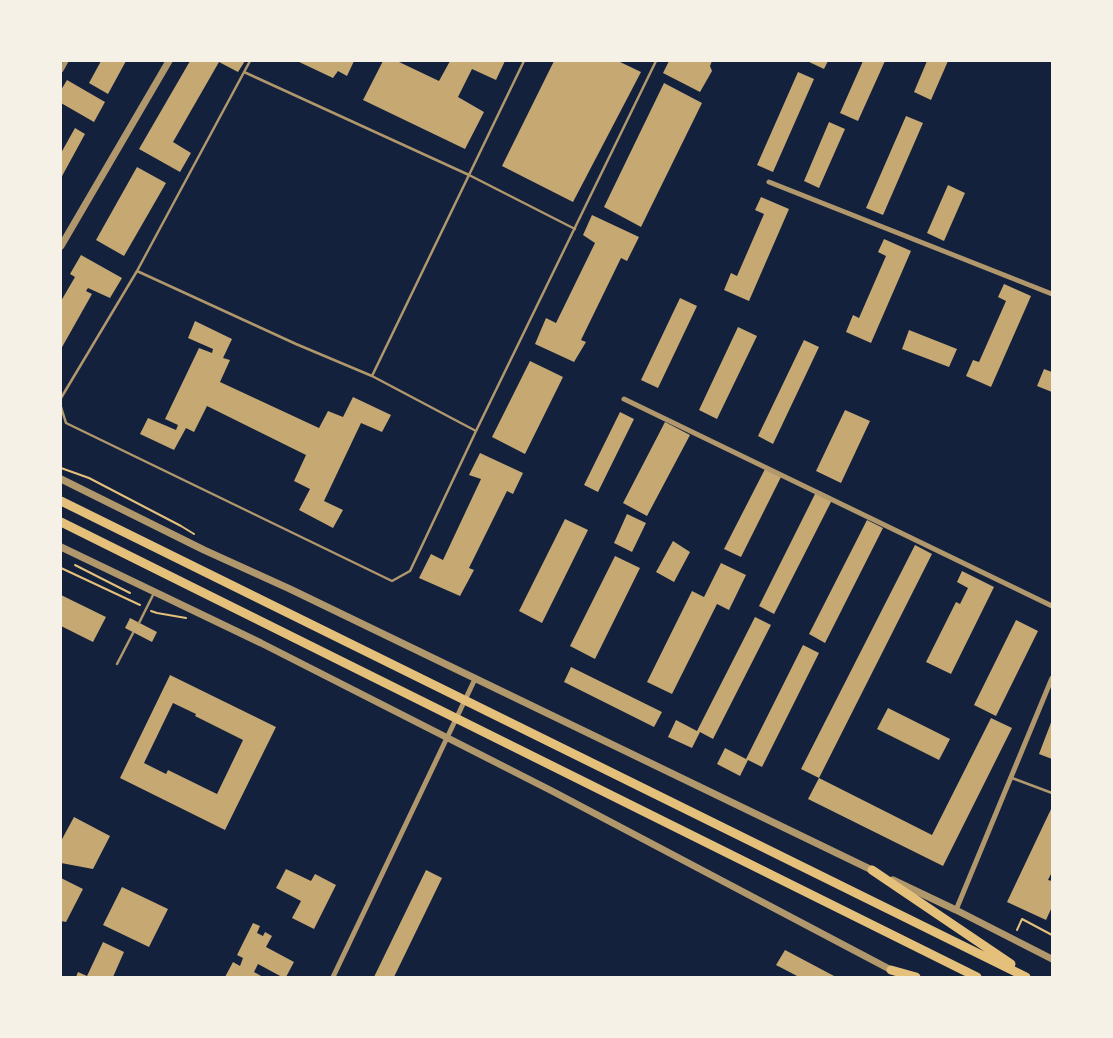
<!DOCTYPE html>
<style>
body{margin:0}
#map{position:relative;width:1113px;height:1038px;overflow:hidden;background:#14213d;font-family:"Sofia Sans Condensed",sans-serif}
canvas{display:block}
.frame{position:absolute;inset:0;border:62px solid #f6f1e7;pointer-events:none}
</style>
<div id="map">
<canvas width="1113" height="1038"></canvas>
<div class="frame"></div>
</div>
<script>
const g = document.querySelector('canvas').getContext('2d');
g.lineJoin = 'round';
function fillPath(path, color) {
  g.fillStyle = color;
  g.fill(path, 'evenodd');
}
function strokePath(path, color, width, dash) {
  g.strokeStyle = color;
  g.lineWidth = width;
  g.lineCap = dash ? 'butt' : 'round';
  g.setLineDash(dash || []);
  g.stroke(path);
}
const building = new Path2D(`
 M101,61H126L108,94L89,83Z
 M190,61H245L238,72L219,62L173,142L191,153L180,172L139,149Z
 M297,61H354L347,76L338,71L333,78Z
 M383,61H397L439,81L450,61H505L496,80L472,69L458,97L484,112L465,149L363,100Z
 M554,61H618L641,72L573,202L502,166Z
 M669,61H712L710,66L712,71L700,92L663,73Z
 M807,61H828L824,69Z
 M863,61H885L858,121L840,113Z
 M927,61H948L931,100L914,92Z
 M798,72L814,79L773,172L757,165Z
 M67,80L105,102L94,122L61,103V90Z
 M664,83L702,103L641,227L604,207Z
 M906,116L923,123L883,215L866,208Z
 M829,122L845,129L819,188L804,181Z
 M75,128L85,134L61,178V153Z
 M137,167L166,183L124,256L96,240Z
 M948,185L965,193L944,241L927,233Z
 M761,197L789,209L749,301L724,290L731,273L737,276L764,214L755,210Z
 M592,215L639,237L627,261L621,258L581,340L586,342L574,362L535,344L546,318L556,323L595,243L583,235Z
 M884,239L911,251L871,343L846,332L853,315L859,318L886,256L878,252Z
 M81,255L122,278L110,298L88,288L86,291L92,294L61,349V301L75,277L70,274Z
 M1004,284L1031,296L991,387L966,376L973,360L979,362L1006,301L998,297Z
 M680,298L697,306L658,388L641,380Z
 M195,321L232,339L223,358L230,360L220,382L319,428L328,411L343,417L353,397L391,415L382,432L361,423L324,501L343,510L333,528L299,510L310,489L294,481L306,455L207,406L194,432L186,428L174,450L140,434L148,418L176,430L178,425L165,419L199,348L212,353L213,349L188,338Z
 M738,327L757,336L717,419L699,410Z
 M909,330L957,349L949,367L902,349Z
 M804,340L819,347L773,444L758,436Z
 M530,361L563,377L525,454L492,437Z
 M1044,369L1052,372V392L1037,386Z
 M845,410L870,421L841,483L816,471Z
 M620,412L634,419L598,492L584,485Z
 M665,422L690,435L647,516L623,503Z
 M480,453L523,473L513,494L507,491L469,568L474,570L460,596L419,578L431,554L443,560L481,479L469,475Z
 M765,469L781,477L741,557L724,549Z
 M817,490L833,498L774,614L759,606Z
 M627,514L646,523L632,552L614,543Z
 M565,519L588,530L542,623L519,611Z
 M867,520L883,528L825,643L809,634Z
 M673,541L690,552L674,582L656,572Z
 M915,545L932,554L819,778L801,769Z
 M615,556L640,568L595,659L570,646Z
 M721,563L746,575L729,610L717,604L672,694L647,682L692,591L704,597Z
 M962,571L994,587L951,674L926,662L956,602L960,604L968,588L957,582Z
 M61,595L106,617L93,642L61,626Z
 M755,617L771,625L713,739L700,732L692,748L668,737L676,720L697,731Z
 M130,618L157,632L152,642L125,628Z
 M1016,620L1038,631L996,716L974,705Z
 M803,645L819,653L762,767L748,760L740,776L717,764L725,748L746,759Z
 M571,667L662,712L654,727L564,682Z
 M170,675L276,727L225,830L120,778ZM173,703L196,714L195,716L243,740L217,794L168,770L166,774L144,763Z
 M888,708L950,739L939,760L877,729Z
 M991,718L1012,728L943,866L808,799L819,778L932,835Z
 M1052,720V759L1039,754Z
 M1052,807V872L1048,880L1052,881V907L1046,920L1007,902Z
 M74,817L110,836L93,869L61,863V841Z
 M286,869L311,881L315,874L336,885L314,929L292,918L301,901L276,888Z
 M426,870L442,878L394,977H374Z
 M61,878L83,889L66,922L61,921Z
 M122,887L168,909L149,947L103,925Z
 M253,923L260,926L257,933L263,936L265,932L272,936L266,947L294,962L286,977H282L258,964L254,972L263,977H225L233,962L240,966L243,958L237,955Z
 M103,942L124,952L113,977H76L78,972L87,976Z
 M785,950L836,977H799L776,965Z`);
const path = new Path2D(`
 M61,468L89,478L181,526L194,534
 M75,565L130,593
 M61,568L140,605
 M151,611L157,613L186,618
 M1017,930L1022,919L1052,935`);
const service = new Path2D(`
 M244,72L469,175L575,229
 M137,271L296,344L372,376L476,431
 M372,376L524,61
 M61,398L137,271L250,61
 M61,407L66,423L392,581L410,571L476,431L656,61
 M139,623L154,593
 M117,664L133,633
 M1012,778L1052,793`);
const minor = new Path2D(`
 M61,70L66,61
 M769,182L1052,294
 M624,399L1052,606
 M956,910L1052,678
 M333,977L475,679`);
const tertiary = new Path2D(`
 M61,246L169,61
 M61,479L204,550L290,589L876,872
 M61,547L261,643L552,791L895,972
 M893,880L956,910L1052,959`);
const trunk = new Path2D(`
 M61,501L1026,977
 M61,522L977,977
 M872,870L1011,964
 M891,970L916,977`);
fillPath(building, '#c6a872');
strokePath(path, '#e5c07b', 2);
strokePath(service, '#b1986c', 2.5);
strokePath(minor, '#b1986c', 5);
strokePath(tertiary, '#b1986c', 7);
strokePath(trunk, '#e5c07b', 9);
</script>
